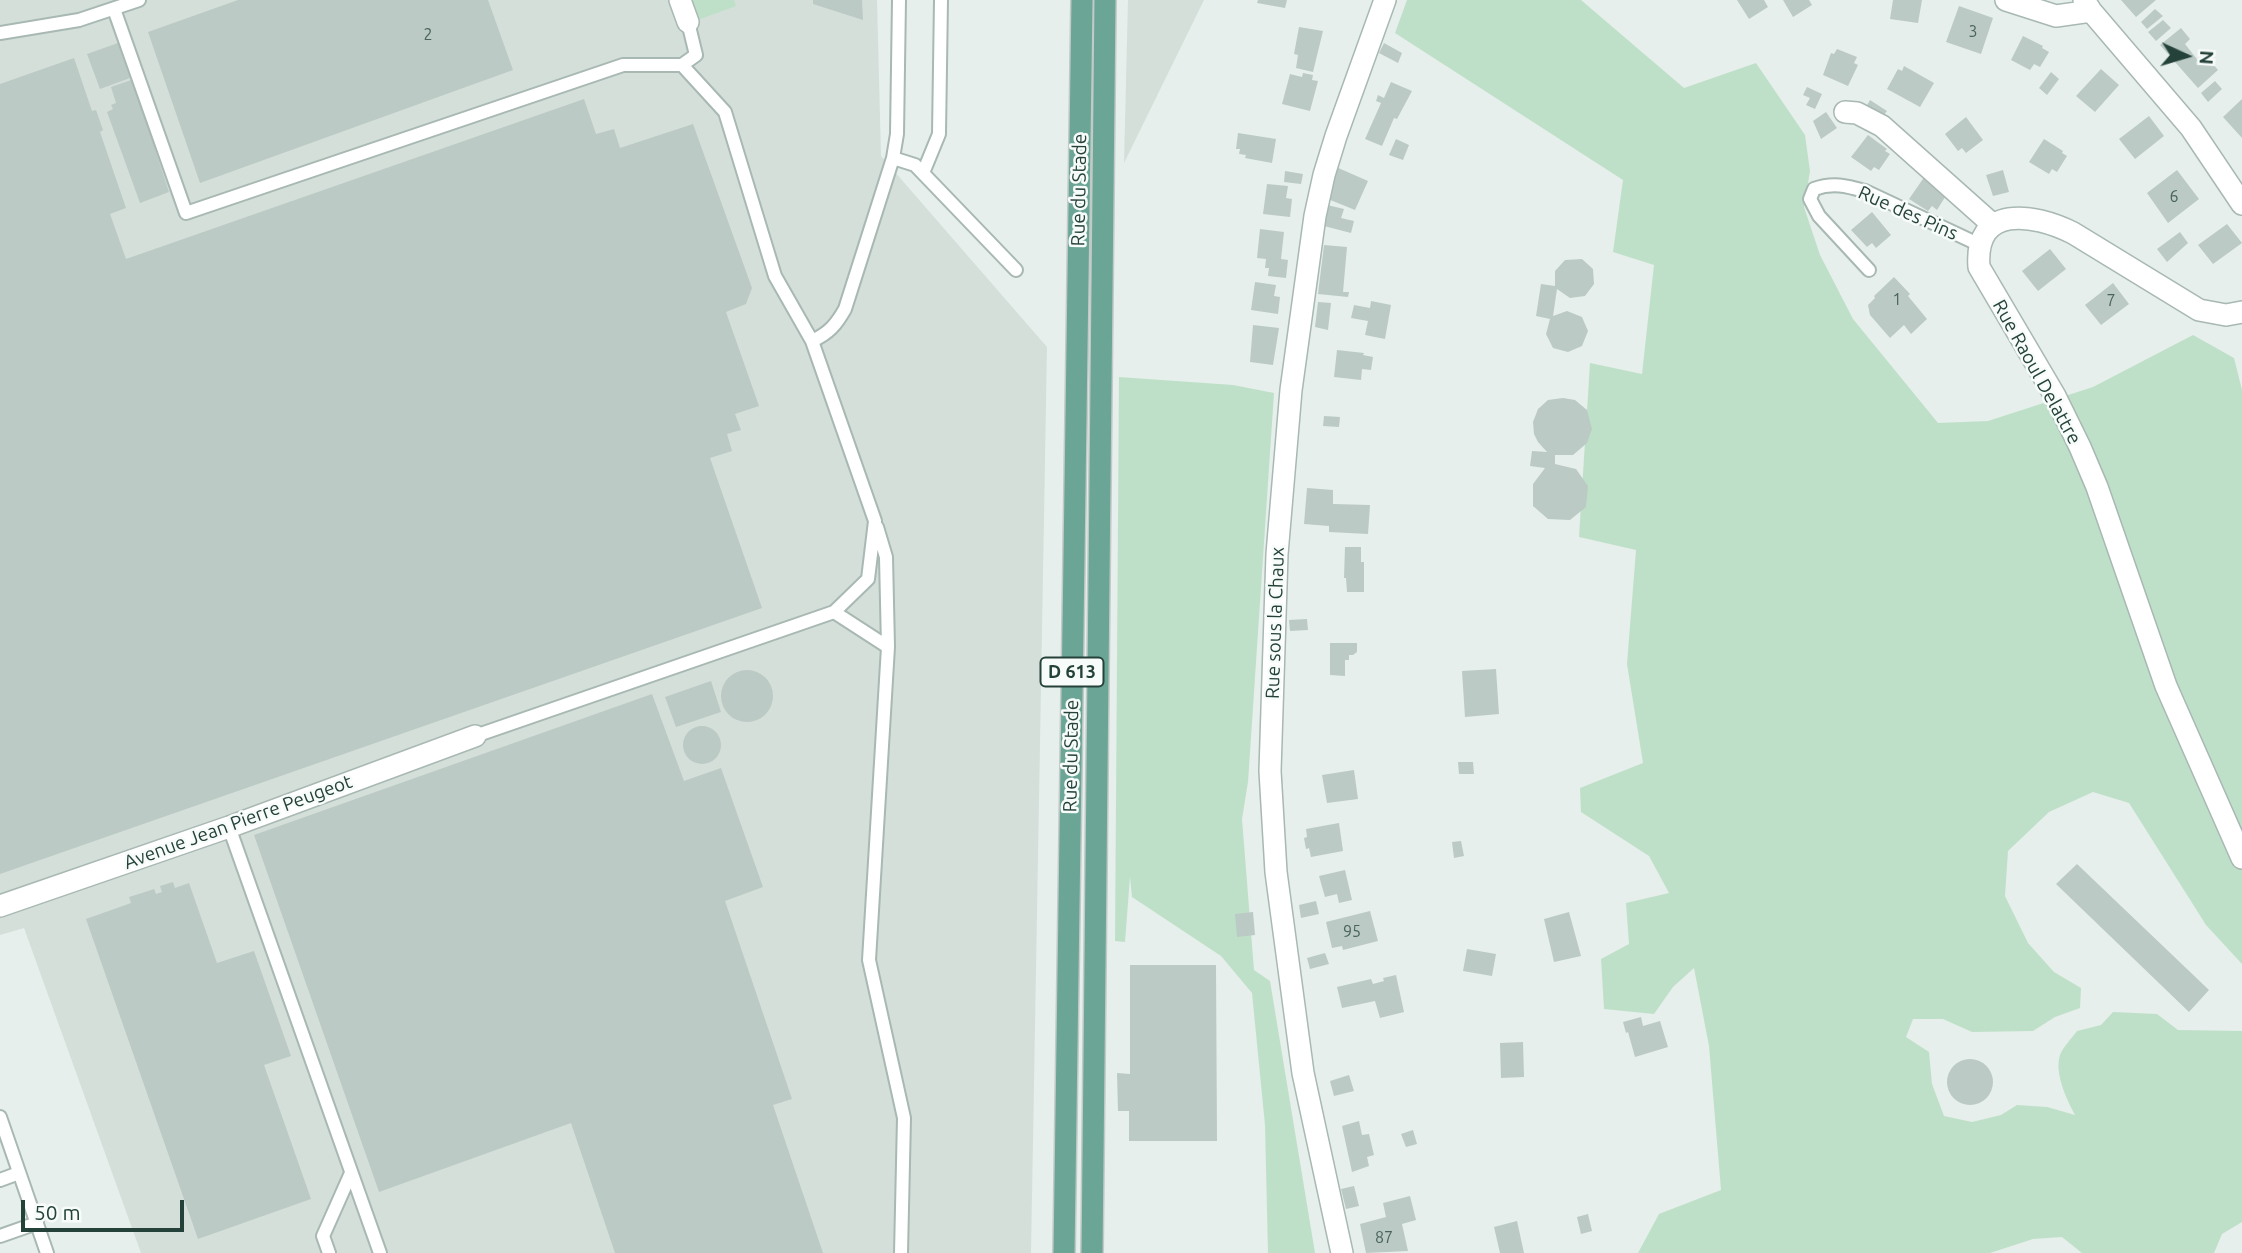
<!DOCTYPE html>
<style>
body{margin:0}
#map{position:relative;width:2242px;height:1253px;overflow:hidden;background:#e6efeb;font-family:Ubuntu,sans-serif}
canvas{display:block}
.north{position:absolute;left:2151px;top:21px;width:70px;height:70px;-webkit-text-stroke:5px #f7fbf9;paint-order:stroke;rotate:94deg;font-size:19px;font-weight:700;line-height:28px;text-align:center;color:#24423a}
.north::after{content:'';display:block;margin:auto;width:24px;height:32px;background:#24423a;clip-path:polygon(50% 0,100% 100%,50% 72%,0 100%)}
.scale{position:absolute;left:21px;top:1200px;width:163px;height:32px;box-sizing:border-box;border:4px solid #24423a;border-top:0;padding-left:9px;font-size:21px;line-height:24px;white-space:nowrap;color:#24423a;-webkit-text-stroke:5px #f7fbf9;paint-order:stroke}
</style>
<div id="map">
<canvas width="2242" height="1253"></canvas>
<div class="north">N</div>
<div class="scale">50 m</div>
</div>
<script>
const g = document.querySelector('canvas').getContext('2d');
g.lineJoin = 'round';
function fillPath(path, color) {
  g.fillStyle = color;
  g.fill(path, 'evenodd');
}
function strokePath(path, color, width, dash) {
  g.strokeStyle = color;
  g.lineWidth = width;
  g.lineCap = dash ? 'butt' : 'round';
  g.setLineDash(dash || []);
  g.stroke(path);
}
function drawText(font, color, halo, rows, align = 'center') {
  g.font = font + ' Ubuntu,sans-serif';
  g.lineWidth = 5;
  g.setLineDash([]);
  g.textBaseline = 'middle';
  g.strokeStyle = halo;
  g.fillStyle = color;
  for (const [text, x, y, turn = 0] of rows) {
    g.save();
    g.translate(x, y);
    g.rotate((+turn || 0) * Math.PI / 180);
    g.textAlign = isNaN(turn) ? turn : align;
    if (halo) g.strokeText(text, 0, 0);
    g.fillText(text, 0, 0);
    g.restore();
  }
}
const built = new Path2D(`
 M0,0H877L881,156L1047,347L1031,1253H141L24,928L0,935Z
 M1128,0H1204L1124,163Z`);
const green = new Path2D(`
 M690,0H734L736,6L698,20Z
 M1407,0H1581L1684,88L1756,63L1805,135L1810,171L1804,207L1820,255L1853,319L1938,423L1988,421L2093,387L2193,335L2234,358L2242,390V964L2206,925L2129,803L2093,792L2049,812L2008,851L2005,896L2028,943L2054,972L2081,988L2080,1008L2055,1017L2033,1031L1972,1032L1943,1019H1913L1906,1037L1929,1052L1932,1084L1944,1116L1972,1122L2001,1115L2017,1105L2047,1107L2075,1115C2067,1100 2054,1073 2060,1055C2063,1047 2072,1038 2077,1031L2101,1025L2113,1012L2157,1014L2178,1030L2242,1031V1222L2222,1234L2214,1253H2082L2062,1237L2033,1239L1990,1253H1638L1659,1214L1721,1190L1709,1046L1694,968L1673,987L1654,1014L1604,1009L1601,959L1629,944L1626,903L1669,893L1649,856L1581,812L1580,788L1643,763L1627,664L1636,550L1579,537L1590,363L1642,374L1654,265L1613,252L1623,180L1395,33Z
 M1119,377L1233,385L1274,393L1248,782L1242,819L1254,970L1270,981L1315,1253H1268L1265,1125L1252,993L1221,956L1132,897L1130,877L1125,942L1115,941Z`);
const building = new Path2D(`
 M238,0H488L513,70L200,183L148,32Z
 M813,0H862L863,20L813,4Z
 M1258,0H1287L1285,8L1257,3Z
 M1737,0H1764L1768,7L1749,19Z
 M1783,0H1809L1812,5L1793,17Z
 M1893,0H1922L1918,23L1890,19Z
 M2121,0H2156L2136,17Z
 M1959,6L1993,18L1981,54L1946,42Z
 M2155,9L2163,16L2147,29L2141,22Z
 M2163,20L2171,28L2156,41L2148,32Z
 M1299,27L1323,31L1313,72L1296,68L1298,55L1294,54Z
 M2181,28L2190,39L2185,44L2200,63L2207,57L2218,70L2198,88L2160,45Z
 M2023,36L2043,46L2042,48L2049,52L2040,67L2034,64L2030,70L2011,60Z
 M118,43L130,78L100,89L87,54Z
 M1384,43L1402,53L1398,63L1379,53Z
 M1837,49L1857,57L1854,63L1858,65L1848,86L1823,75L1831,53L1834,54Z
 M74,58L92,111L96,110L103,130L100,132L126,208L110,214L126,259L584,99L596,134L614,129L620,148L693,124L752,288L746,304L726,312L759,406L735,414L741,430L727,434L732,451L710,458L762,608L0,874V84Z
 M1904,66L1934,83L1920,107L1887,89L1898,69L1902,71Z
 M2101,69L2119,85L2095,112L2076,96Z
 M2051,72L2059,79L2047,95L2039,88Z
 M1303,73L1313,75L1312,80L1318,81L1310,111L1282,104L1290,74L1302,77Z
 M140,77L164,146L155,149L169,192L140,203L107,112L113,109L111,105L116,103L111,87Z
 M2215,81L2222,89L2208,102L2201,93Z
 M1391,82L1412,91L1397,119L1394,118L1382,146L1365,139L1381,103L1376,101L1378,95L1384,98Z
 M1807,87L1822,94L1815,109L1806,105L1810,98L1803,95Z
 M2242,99V138L2223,117Z
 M1870,100L1887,111L1881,119L1865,109Z
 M1826,112L1837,128L1821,139L1813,121Z
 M2149,116L2164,136L2135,159L2119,139Z
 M1966,117L1983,140L1966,153L1962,148L1958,151L1945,134Z
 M1238,133L1276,139L1272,163L1245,158L1246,155L1239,154L1240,149H1236Z
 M1868,135L1887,149L1885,151L1890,154L1879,170L1874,167L1871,171L1851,157Z
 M1396,139L1409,145L1403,160L1389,155Z
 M2044,139L2063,151L2062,153L2067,156L2057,172L2052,169L2049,174L2029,162Z
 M1336,167L1368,181L1355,210L1323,197Z
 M2003,170L2009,192L1993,196L1986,175Z
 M2177,170L2199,199L2168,223L2147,193Z
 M1285,171L1303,174L1301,184L1284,182Z
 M1925,176L1947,194L1937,210L1932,206L1928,211L1909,199Z
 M1267,184L1288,186L1286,198L1292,199L1290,217L1263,214Z
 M1327,205L1344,209L1341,218L1354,221L1351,233L1324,226Z
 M1872,212L1891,235L1876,248L1872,243L1867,247L1851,230Z
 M2227,224L2242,243L2213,264L2198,245Z
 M1260,229L1284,232L1281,259L1288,260L1286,278L1268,276L1269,268H1265L1266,259L1257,258Z
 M2180,232L2188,243L2167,262L2157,249Z
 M1324,245L1347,247L1343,292H1349L1348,297L1318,294Z
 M2050,249L2066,269L2038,291L2022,271Z
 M1582,259L1593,269L1594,284L1585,296L1570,298L1557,289L1553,316L1567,311L1582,317L1588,331L1582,346L1568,352L1553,348L1546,334L1550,319L1536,316L1541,284L1555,286V271L1565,260Z
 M1894,277L1910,294L1908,296L1927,319L1911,334L1904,325L1890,338L1870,315L1868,305L1875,298L1874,296Z
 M1255,282L1276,285L1274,296L1280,297L1278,314L1251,310Z
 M2113,283L2129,304L2101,325L2085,305Z
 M1371,301L1391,305L1385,339L1365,335L1368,321L1351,318L1354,305L1370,308Z
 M1318,302L1331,303L1328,330L1315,327Z
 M1253,325L1279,328L1273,365L1250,362Z
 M1337,350L1364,353L1363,355L1373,357L1371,370L1362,369L1361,380L1334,377Z
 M1563,398L1575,400L1587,410L1592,429L1587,443L1573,455H1555V464L1576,469L1588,486L1586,507L1570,520L1548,519L1533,506V484L1545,468L1530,466L1532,451L1547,452L1538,442L1534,434L1533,422L1538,409L1548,400Z
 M1324,416L1340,417L1339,427L1323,426Z
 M1307,488L1333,490V504L1370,505L1368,534L1329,532V526L1304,524Z
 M1345,547H1361V562H1364V592H1347L1346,578H1344Z
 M1307,619L1308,630L1290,631L1289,620Z
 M1330,643H1357V652L1353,655H1349V660H1345V676L1330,675Z
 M1496,669L1499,714L1465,717L1462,671Z
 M721 696a26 26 0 1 1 52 0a26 26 0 1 1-52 0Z
 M711,681L721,712L676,727L665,697Z
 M652,694L684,781L721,768L763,887L725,901L792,1099L773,1105L823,1253H615L571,1123L379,1192L254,835Z
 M683 745a19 19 0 1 1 38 0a19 19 0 1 1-38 0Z
 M1458,762H1473L1474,774H1459Z
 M1354,770L1358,799L1327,803L1322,775Z
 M1339,823L1343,851L1311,857L1309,848L1306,849L1304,838L1307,837L1306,829Z
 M1461,841L1464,856L1454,858L1452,842Z
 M2077,864L2209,990L2189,1012L2056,884Z
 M1345,870L1352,900L1339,903L1337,894L1325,897L1319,876Z
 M173,882L175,888L189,883L217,963L254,951L291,1056L264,1065L311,1199L198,1239L86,919L131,903L129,897L142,893L154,889L156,894L162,892L160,886Z
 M1316,901L1319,914L1301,918L1299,905Z
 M1370,911L1378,941L1343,950L1342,946L1332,948L1326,922Z
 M1253,912L1255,935L1237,937L1235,914Z
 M1569,912L1581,956L1554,962L1544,919Z
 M1467,949L1496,954L1492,976L1463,971Z
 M1325,953L1329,964L1310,969L1307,958Z
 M1130,965H1216L1217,1141H1129V1111H1118L1117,1073L1130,1074Z
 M1396,975L1404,1012L1380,1018L1375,1001L1342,1008L1337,987L1371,979L1373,984L1384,981L1383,978Z
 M1641,1017L1643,1026L1660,1021L1668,1047L1635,1057L1628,1032L1626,1033L1623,1022Z
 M1523,1042L1524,1077L1501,1078L1500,1043Z
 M1947 1082a23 23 0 1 1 46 0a23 23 0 1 1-46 0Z
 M1349,1075L1354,1091L1334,1096L1330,1081Z
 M1359,1121L1362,1135L1369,1134L1374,1155L1367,1157L1369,1166L1352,1172L1342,1126Z
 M1413,1130L1417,1144L1406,1147L1401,1134Z
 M1354,1186L1359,1206L1346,1209L1341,1189Z
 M1410,1196L1416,1220L1402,1224L1408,1251L1366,1253L1360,1224L1386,1217L1383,1203Z
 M1588,1214L1592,1231L1581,1234L1577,1217Z
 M1517,1221L1524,1253H1500L1494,1227Z`);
const service = new Path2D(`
 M114,9L186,213L623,65H682L696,55L688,22
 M0,33L79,20L139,0
 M893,158L915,165L1016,270
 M923,173L939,134L941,0
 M1869,270L1819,216L1810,199L1814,189C1833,182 1847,186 1865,191L1980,245
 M812,341C829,333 836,325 845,309L893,158L897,134L899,0
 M877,527L886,557L888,647
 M834,612L888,647L869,960L904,1118L901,1253
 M475,736L834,612L868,579L875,521L812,341L775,276L725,112L682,65
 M229,827L380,1253
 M0,1117L47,1253
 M0,1180L19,1173
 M0,1236L37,1223
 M329,1253L323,1236L351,1173`);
const minor = new Path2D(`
 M680,0L688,22
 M2006,0L2056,16L2091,11
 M2084,0L2091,11L2191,128L2242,204
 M1845,112L1857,113L1882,126L1992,224
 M2242,312L2226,315L2199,310L2073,233C2033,213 1974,204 1979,267L2055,396L2080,447L2097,487L2166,686L2242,858
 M0,906L229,827L475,736
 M1342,1253L1303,1073L1276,872L1270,771L1277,554L1291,390L1315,216L1324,175L1336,136L1385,0`);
const primary = new Path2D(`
 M1064,1253L1082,0
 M1092,1253L1105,0`);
const numberNames = [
 ["3",1973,32],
 ["2",428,35],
 ["6",2174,197],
 ["1",1897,300],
 ["7",2111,301],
 ["95",1352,932],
 ["87",1384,1238]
];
const shields = [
 [1072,672,63]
];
const shieldNames = [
 ["D 613",1072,672]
];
const streetNames = [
 ["Rue du Stade",1079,190,-89],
 ["Rue des Pins",1908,213,24],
 ["Rue Raoul Delattre",2037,372,61],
 ["Rue sous la Chaux",1275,623,-88],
 ["Rue du Stade",1071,756,-89],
 ["Avenue Jean Pierre Peugeot",238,822,-20]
];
fillPath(built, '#d4dfda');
fillPath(green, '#bfe0c8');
fillPath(building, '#bbcac4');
strokePath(service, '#a8b8b2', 16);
strokePath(minor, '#a8b8b2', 24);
strokePath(primary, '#c2cac8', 24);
strokePath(service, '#fff', 12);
strokePath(minor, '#fff', 21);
strokePath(primary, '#6aa596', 21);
drawText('16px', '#4a645c', null, numberNames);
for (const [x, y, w] of shields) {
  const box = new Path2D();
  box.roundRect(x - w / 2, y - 14.5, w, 29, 5);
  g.fillStyle = '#f7fbf9';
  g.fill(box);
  strokePath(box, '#24423a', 2);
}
drawText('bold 18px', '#24423a', null, shieldNames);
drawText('19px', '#24423a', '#f7fbf9', streetNames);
</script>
